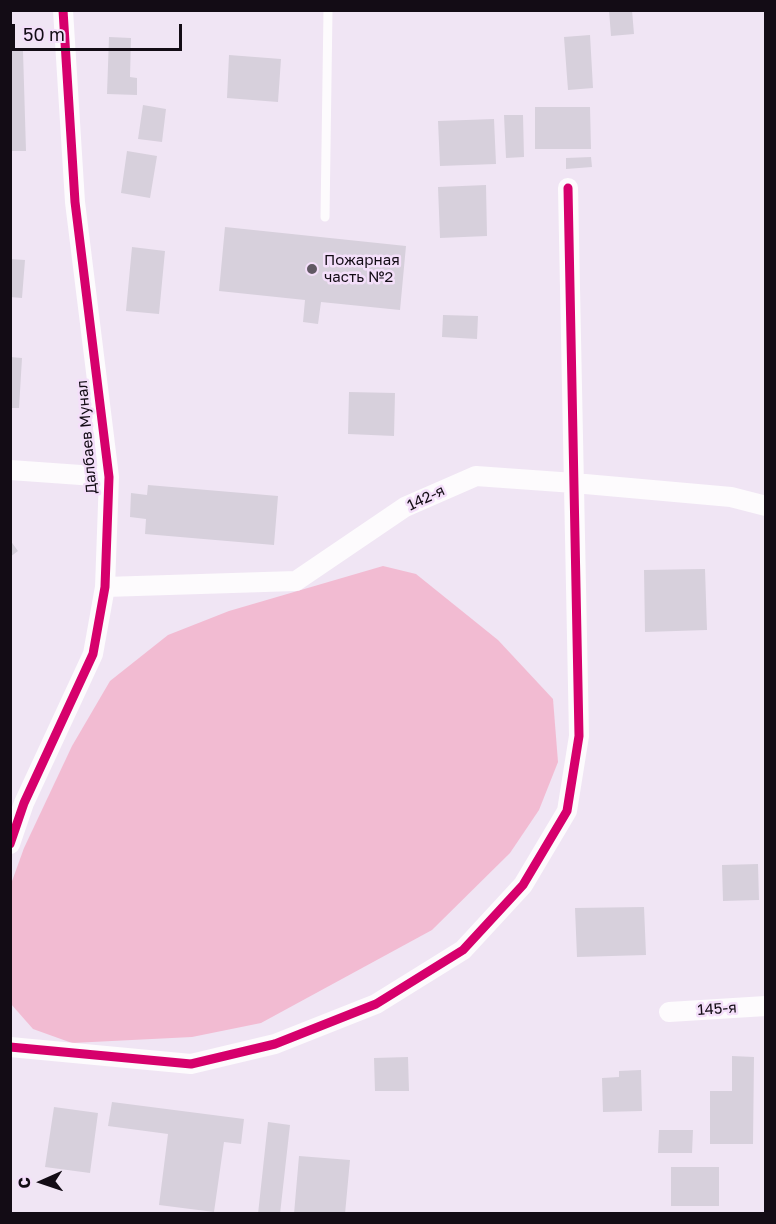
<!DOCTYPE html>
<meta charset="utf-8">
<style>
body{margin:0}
#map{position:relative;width:776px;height:1224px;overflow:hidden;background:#f0e5f4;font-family:"Golos Text",sans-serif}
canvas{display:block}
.frame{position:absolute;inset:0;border:12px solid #130c15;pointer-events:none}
.north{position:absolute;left:12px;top:1152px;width:60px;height:60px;-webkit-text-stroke:4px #f4dffa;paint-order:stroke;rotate:267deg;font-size:16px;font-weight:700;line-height:24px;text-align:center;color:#130c15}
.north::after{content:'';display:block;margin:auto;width:21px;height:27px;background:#130c15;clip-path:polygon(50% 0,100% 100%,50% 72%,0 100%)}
.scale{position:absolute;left:12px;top:24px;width:170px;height:27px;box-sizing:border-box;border:3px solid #130c15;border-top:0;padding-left:8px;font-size:18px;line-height:21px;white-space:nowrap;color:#130c15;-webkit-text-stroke:4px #f4dffa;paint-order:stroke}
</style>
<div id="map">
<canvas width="776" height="1224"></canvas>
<div class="frame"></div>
<div class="north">С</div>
<div class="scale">50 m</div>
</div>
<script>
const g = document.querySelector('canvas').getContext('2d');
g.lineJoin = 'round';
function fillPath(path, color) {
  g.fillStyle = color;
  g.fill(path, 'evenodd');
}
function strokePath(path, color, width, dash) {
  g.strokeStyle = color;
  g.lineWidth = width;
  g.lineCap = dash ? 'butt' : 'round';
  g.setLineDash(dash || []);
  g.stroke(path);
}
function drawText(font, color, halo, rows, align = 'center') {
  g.font = font + ' "Golos Text",sans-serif';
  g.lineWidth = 5;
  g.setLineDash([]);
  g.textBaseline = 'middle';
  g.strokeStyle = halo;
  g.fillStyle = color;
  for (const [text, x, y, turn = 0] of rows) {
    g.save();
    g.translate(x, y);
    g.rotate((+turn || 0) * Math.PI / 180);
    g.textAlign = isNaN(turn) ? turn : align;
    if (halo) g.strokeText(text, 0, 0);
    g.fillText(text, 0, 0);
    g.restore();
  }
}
const green = new Path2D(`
 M383,566L416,574L498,640L553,699L558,762L539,810L510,853L432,930L261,1023L192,1037L72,1043L33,1029L11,1004V884L24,848L72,746L110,681L168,635L229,611Z`);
const building = new Path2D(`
 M609,10H632L634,34L611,36Z
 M590,35L593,88L568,90L564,37Z
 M109,37L131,38L130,77L137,78V95L107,94Z
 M10,51H23L26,151H10Z
 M229,55L281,59L278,102L227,98Z
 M143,105L166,109L162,142L138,139Z
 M535,107H590L591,149H535Z
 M504,115H523L524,157L506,158Z
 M494,119L496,164L440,166L438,121Z
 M127,151L157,156L150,198L121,193Z
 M591,157L592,167L566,169V158Z
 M486,185L487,236L440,238L438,187Z
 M225,227L406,246L400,310L321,302L318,324L303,322L305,300L219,291Z
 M132,247L165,251L159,314L126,311Z
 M10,259L25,260L22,298L10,297Z
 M443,315L478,316L477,339L442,337Z
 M10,357L22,358L19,408H10Z
 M349,392L395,393L394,436L348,434Z
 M148,485L278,496L274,545L145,534L146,519L130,517L131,493L147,495Z
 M10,540L18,551L10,557Z
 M705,569L707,630L645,632L644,570Z
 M758,864L759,900L723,901L722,865Z
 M644,907L646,955L577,957L575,908Z
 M732,1056L754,1057L753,1144H710V1091H732Z
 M408,1057L409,1091H375L374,1058Z
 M641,1070L642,1111L603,1112L602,1078L619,1077V1071Z
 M112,1102L244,1119L241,1144L224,1142L214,1212L159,1205L168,1134L108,1126Z
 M54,1107L98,1113L90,1173L45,1167Z
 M268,1122L290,1125L280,1214H258Z
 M659,1130H693L692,1153H658Z
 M299,1156L350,1160L345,1214H294Z
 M671,1167H719V1206H671Z`);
const lane = new Path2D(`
 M325,217L328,10`);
const street = new Path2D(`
 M10,470L109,477
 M105,587L296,581L405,507L476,476L574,483L731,497L766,506
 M10,844L24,803L93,654L105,587L109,477L75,202L63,10
 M669,1012L766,1006
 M10,1047L191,1064L275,1044L376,1004L463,950L523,885L567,811L579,736L568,188`);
const cycleway = new Path2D(`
 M10,844L24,803L93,654L105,587L109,477L75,202L63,10
 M10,1047L191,1064L275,1044L376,1004L463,950L523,885L567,811L579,736L568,188`);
const markers = [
 [312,269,6,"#605863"]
];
const poiNames = [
 ["Пожарная",324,260],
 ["часть №2",324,277]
];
const streetNames = [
 ["Далбаев Мунал",87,437,-95],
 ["142-я",426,498,-25],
 ["145-я",717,1009,-4]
];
fillPath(green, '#f2bbd2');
fillPath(building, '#d7d0dc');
strokePath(lane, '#fdfbfd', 9);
strokePath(street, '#fdfbfd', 20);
strokePath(cycleway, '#d6006c', 9);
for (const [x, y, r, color] of markers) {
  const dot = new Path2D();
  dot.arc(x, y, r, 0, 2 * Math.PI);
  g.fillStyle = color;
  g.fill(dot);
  strokePath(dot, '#f4dffa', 2);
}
drawText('15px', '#130c15', '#f4dffa', poiNames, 'left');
drawText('15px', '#130c15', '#f4dffa', streetNames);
</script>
